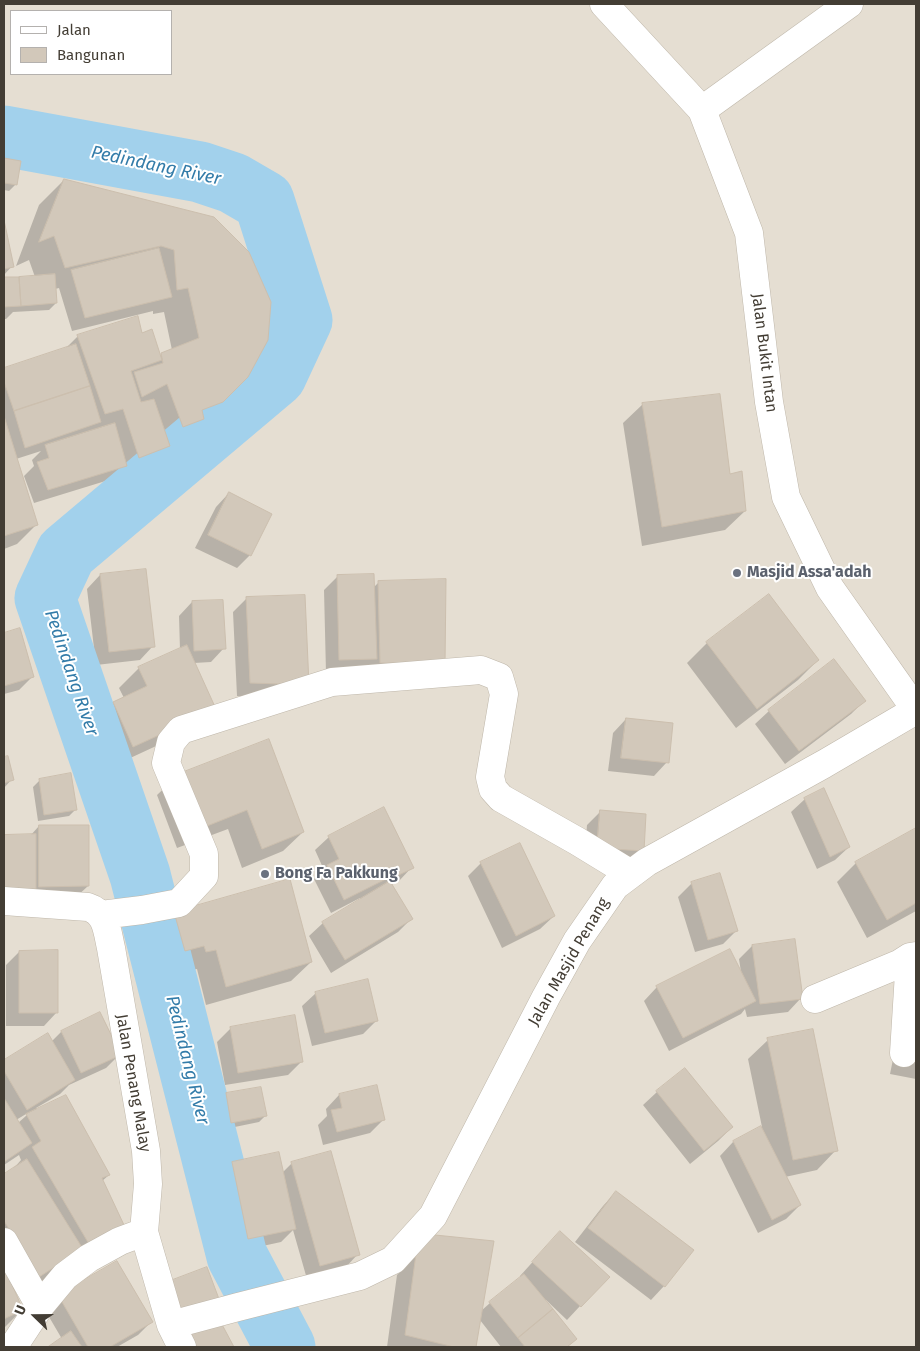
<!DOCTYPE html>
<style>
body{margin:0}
#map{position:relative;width:920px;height:1351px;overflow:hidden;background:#f1ede4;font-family:"Fira Sans",sans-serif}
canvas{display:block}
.frame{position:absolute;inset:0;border:5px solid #433d34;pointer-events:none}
.legend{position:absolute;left:10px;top:10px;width:162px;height:65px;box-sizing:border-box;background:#fff;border:1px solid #b4b1ae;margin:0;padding:6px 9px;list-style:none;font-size:15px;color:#433d34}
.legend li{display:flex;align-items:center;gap:10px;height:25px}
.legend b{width:25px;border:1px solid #b4b1ae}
.north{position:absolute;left:10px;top:1291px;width:50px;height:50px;-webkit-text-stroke:4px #fff;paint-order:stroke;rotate:292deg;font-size:14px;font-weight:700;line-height:20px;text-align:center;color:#433d34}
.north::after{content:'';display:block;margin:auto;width:18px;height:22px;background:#433d34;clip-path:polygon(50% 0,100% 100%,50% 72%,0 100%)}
</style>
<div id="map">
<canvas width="920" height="1351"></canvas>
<div class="frame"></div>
<ul class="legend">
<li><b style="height:6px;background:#fff"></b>Jalan</li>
<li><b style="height:14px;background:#d2c8ba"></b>Bangunan</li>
</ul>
<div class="north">U</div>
</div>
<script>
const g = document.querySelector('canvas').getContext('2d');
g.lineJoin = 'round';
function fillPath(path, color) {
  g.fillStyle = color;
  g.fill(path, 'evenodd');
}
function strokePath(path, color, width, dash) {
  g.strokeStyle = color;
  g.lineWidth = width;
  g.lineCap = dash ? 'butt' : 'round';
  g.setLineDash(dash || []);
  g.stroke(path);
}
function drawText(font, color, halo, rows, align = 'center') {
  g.font = font + ' "Fira Sans",sans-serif';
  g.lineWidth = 4;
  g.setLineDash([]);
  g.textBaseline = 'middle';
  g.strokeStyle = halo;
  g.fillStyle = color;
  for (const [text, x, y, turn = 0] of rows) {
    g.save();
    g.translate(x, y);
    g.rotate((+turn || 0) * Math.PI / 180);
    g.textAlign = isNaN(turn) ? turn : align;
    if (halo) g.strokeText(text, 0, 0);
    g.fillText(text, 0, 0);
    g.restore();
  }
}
const residential = new Path2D(`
 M4,4H916V1347H4ZM11,11H171V74H11Z`);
const shadow = new Path2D(`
 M4,160L19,162L16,184L9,191L4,190Z
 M64,180L213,218L247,376L197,427L193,428L178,443L168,447L149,466L119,477L118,473L112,479L34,503L24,476L34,466L32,460L41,451L16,459L37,524L17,544L4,549V370L65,349L78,336L142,335L159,356L162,354L172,350L164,312L153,314V311L72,331L59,288L55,289L56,303L49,310L13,312L6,319H4V279L35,277L29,260L16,266L39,205Z
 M4,226L12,266L4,275Z
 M643,404L729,475L745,511L725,530L642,546L623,423Z
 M229,493L250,555L237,568L195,548L216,507Z
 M100,575L153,646L140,660L96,665L87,589Z
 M337,577L373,588L379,582L444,663L326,673L324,590Z
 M769,596L818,660L798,680L736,728L687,663L707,643Z
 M246,599L294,698L237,696L233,612Z
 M192,602L224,648L211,662L194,663L195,728L113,766L94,722L114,703L124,698L119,688L139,668L180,650L179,616Z
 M19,630L33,676L19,690L4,694V634Z
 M834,661L864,701L851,714L785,764L755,724L769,711Z
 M626,719L667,762L654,776L608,771L613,733Z
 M7,757L12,779L4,788V758Z
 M177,776L303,832L283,851L242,868L228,829L177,848L157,795Z
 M40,780L76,809L69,816L38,821L33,787Z
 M805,799L849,847L835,860L817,869L791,812Z
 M600,812L643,850L629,864L584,861L587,825Z
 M39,826L88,886L74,899L4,903V836H30Z
 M916,829V911L867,938L837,882L856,863Z
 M329,837L412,867L399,881L391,885L411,919L398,932L331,973L309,936L323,923L361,900L360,898L331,913L314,879L324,870L315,850Z
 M481,863L554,916L540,929L502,948L468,876Z
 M692,883L736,931L723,944L695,952L678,897Z
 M174,913L311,962L291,981L206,1005L197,969L186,971L184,965L165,970L155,932ZM176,924H178L188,957L185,958Z
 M752,946L801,998L788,1012L747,1017L745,1009L741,1014L669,1051L644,1001L657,987L741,972L739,959Z
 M19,952L57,1012L44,1026H6V965Z
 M916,974V1079L890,1074L909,981Z
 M316,993L377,1020L363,1034L312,1046L302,1006Z
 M100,1014L119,1055L106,1068L69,1085L60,1094L36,1108L109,1175L102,1181L122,1225L62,1268L19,1296L14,1288L13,1289L22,1310L4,1328V1176L14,1169V1168L21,1160L19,1155L4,1165V1061L47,1035L51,1042L61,1032ZM26,1114L27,1115L18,1123L16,1120Z
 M231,1028L302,1061L288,1075L225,1085L217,1042Z
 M768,1040L836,1150L817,1170L785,1177L800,1205L786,1219L758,1233L720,1156L733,1142L762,1127L748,1059Z
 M685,1069L732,1127L718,1141L690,1164L643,1105L657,1092Z
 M376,1086L383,1120L370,1133L323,1145L318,1125L327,1116L326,1109L339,1095Z
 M227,1094L265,1116L259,1122L225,1129L220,1101Z
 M232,1163L282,1173L292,1163L358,1254L345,1268L307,1279L293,1230L281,1242L235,1252L219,1177Z
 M616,1192L664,1286L651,1300L575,1242L603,1206Z
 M436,1236L481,1311L490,1303L521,1278L520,1276L547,1246L580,1306L567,1320L546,1300L545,1301L575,1339L567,1347H501L480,1320L475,1347H387L397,1275Z
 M59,1296L152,1321L138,1335L117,1347H50L62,1339L45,1310Z`);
const river = new Path2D(`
 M4,136L200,172L233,183L264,201L302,320L276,376L66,553L45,598L140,875L237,1256L285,1347`);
const building = new Path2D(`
 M4,158L21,161L17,185L4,183Z
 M64,179L214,217L249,252L271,302L268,340L248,377L223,402L202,410L204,419L183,427L167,384L142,397L134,372L163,363L161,353L199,338L188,288L177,290L174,250L161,246L65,268L54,236L39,242Z
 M4,220L14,267L4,269Z
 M159,248L172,297L85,318L71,270Z
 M55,274L57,303L21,306L19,277Z
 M4,277H19L21,306L4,307Z
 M138,316L142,333L152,329L162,360L131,371L141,402L154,399L170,446L139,458L123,409L105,414L77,335Z
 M76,344L90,386L14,411L4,382V368Z
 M90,386L101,422L25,448L14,411Z
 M720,394L730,474L742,471L746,511L662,527L642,403Z
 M4,416L38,525L4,536Z
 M115,423L127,466L48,490L37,462L49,458L45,445Z
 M229,492L272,514L251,556L208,535Z
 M146,569L155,647L109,652L100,574Z
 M374,574L377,659L339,660L337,575Z
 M446,579L445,664L380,663L378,581Z
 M769,594L819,660L757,709L706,642Z
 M305,595L309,685L250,683L246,597Z
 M223,600L226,649L194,651L192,601Z
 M20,628L34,677L4,686V633Z
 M187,645L216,709L133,747L113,702L147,686L138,667Z
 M834,659L866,701L799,751L768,710Z
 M626,718L673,723L669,763L621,758Z
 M269,739L304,832L262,849L247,810L197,830L176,775Z
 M8,756L14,780L4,783V757Z
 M71,773L77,810L44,815L39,779Z
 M824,788L850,847L830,857L804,798Z
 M384,807L414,868L392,878V876L344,900L327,865L339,859L328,836Z
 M600,810L646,814L644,851L597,848Z
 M39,825H89V886L39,887Z
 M916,828V903L887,920L855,862Z
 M36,834V890H4V835Z
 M520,843L555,916L516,936L480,862Z
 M720,873L738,931L708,940L691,882Z
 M290,879L312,962L226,987L216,950L206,952L204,946L185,951L174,912Z
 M390,881L413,919L345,960L322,922Z
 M795,939L803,999L760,1004L752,945Z
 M730,949L756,1001L683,1038L656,986Z
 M58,950V1013H19V951Z
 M368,979L378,1021L325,1033L315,992Z
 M100,1012L121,1055L81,1073L61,1031Z
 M295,1015L303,1062L238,1073L230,1027Z
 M813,1029L838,1151L793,1160L767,1038Z
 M48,1033L75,1080L27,1110L4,1071V1060Z
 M685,1068L733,1127L704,1151L656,1091Z
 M377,1085L385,1120L337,1132L331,1110L342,1108L339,1094Z
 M261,1087L267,1116L231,1123L226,1093Z
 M66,1095L110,1175L102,1178L124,1225L89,1244L32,1147L41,1141L26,1114Z
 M4,1098L32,1143L4,1162Z
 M761,1126L801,1205L772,1220L733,1141Z
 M331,1151L360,1255L320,1266L291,1162Z
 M279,1152L296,1229L248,1239L232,1162Z
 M27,1159L83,1249L39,1277L4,1221V1174Z
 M616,1191L694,1250L665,1287L588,1228Z
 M560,1231L610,1277L581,1307L532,1262Z
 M435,1235L494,1241L476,1347H454L405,1335L416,1254Z
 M117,1261L153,1322L110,1347H88L58,1295Z
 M4,1266L23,1310L4,1319Z
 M207,1267L219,1299L182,1313L170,1281Z
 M524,1274L553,1309L518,1338L489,1302Z
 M553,1309L577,1339L567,1347H525L518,1338Z
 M218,1317L234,1347H195L188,1333Z
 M71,1331L82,1347H48Z`);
const minor = new Path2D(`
 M604,4L702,110L749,233L769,402L786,497L830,588L916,710
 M702,110L849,4
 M4,901L88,907C107,913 107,931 111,948L146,1151L148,1184L144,1232L171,1325L182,1347
 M101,915L142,910L179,903L204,876V854L166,763L171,742L181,730L332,682L481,670L499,677L504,694L490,777L493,789L501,798L577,841L631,874
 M815,999L899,964L910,957L916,956
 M904,1053L910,957
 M4,1242L40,1306
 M171,1325L238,1307L360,1276L393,1260L433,1216L546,997L577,941L615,886L647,862L824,764L916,710
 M13,1347L40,1306L65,1276L89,1258L120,1241L144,1232`);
const markers = [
 [737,573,5,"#6b7280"],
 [265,874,5,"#6b7280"]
];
const streetNames = [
 ["Jalan Bukit Intan",764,353,83],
 ["Jalan Masjid Penang",569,962,-60],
 ["Jalan Penang Malay",133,1083,80]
];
const worshipNames = [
 ["Masjid Assa'adah",747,573],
 ["Bong Fa Pakkung",275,874]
];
const waterNames = [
 ["Pedindang River",156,166,12],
 ["Pedindang River",71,673,71],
 ["Pedindang River",187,1060,76]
];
fillPath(residential, '#e5ded2');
fillPath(shadow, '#0003');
strokePath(river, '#a2d1ec', 61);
fillPath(building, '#d2c8ba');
strokePath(building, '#ccbfae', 1);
strokePath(minor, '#bfb7aa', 29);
strokePath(minor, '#fff', 28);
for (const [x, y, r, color] of markers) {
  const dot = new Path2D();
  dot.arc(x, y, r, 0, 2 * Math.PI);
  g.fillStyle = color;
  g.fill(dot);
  strokePath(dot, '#fff', 2);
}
drawText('16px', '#433d34', '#fff', streetNames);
drawText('bold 16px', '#5b616d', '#fff', worshipNames, 'left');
drawText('italic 18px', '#337ca9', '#fff', waterNames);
</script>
